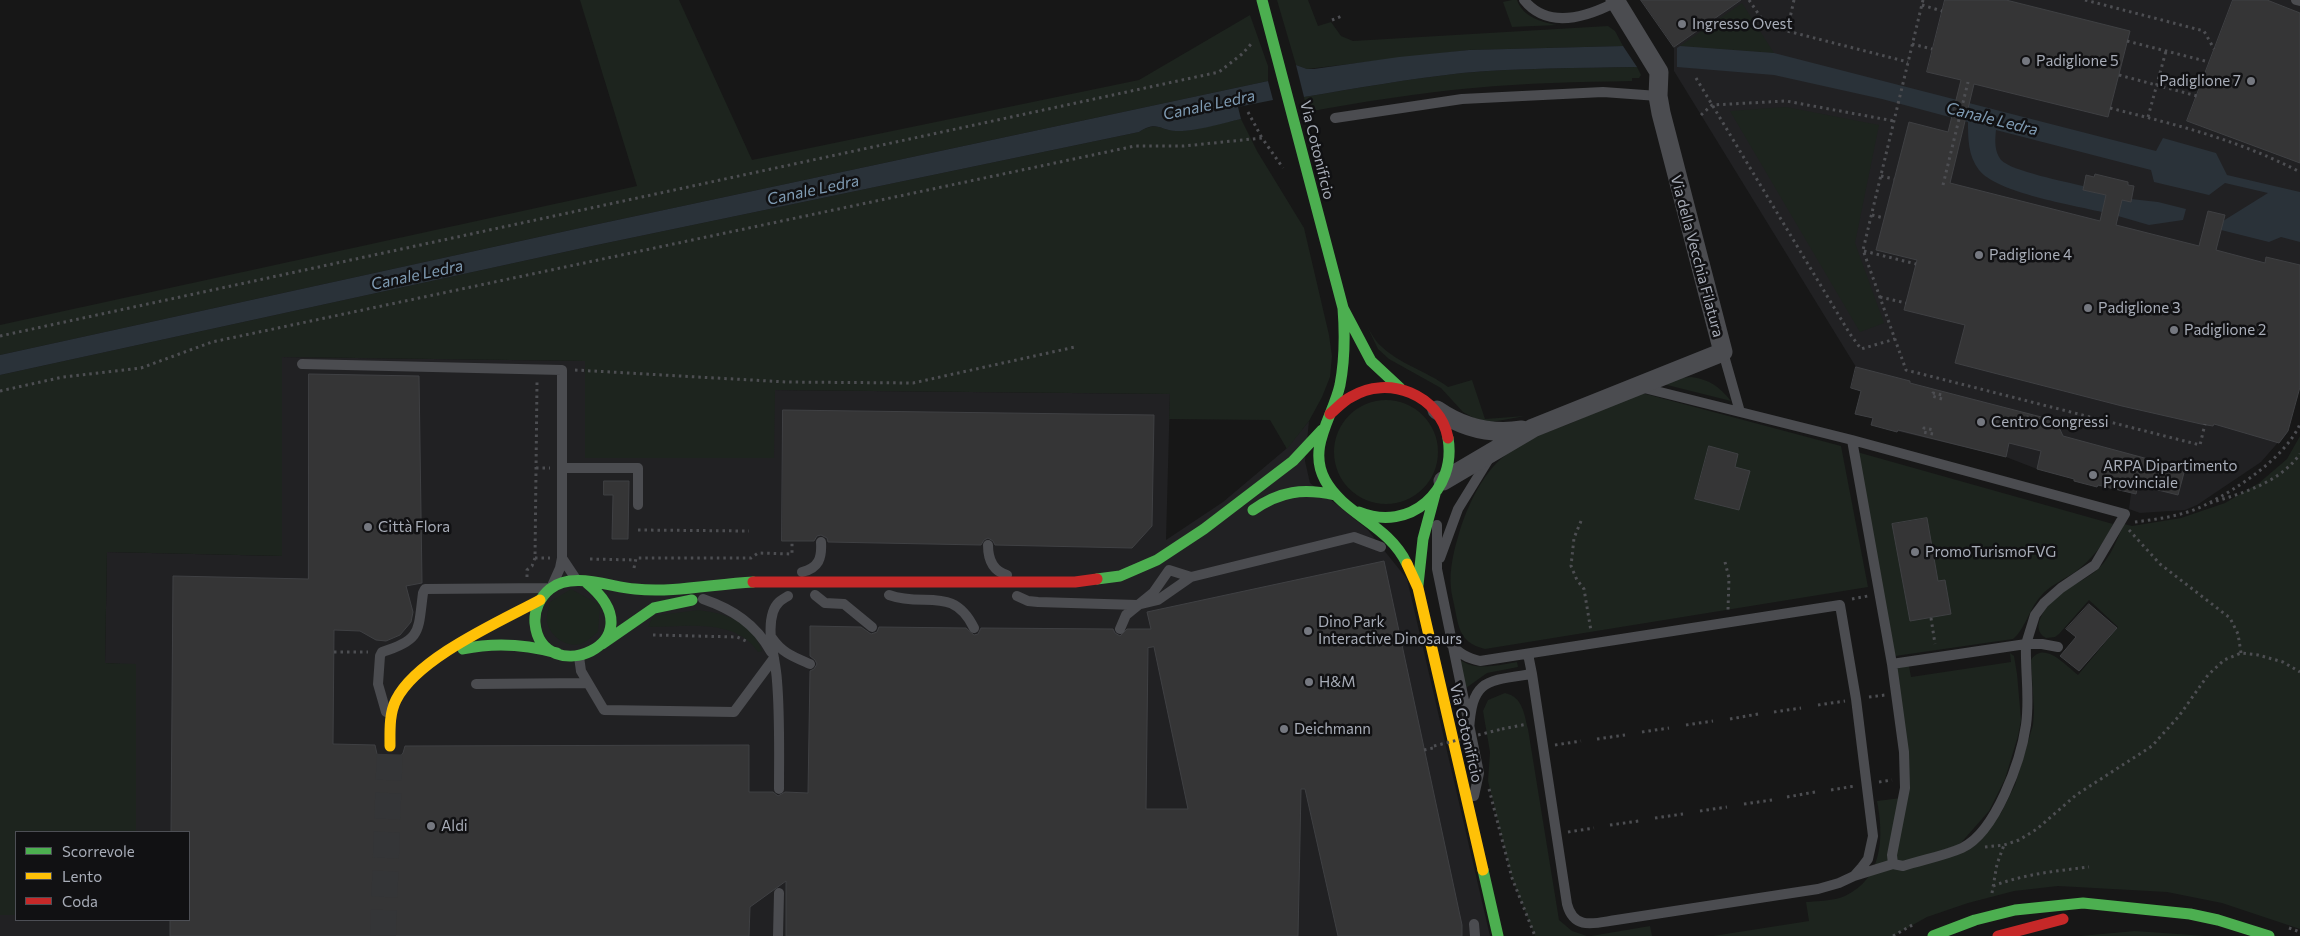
<!DOCTYPE html>
<meta charset="utf-8">
<style>
body{margin:0}
#map{position:relative;width:2300px;height:936px;overflow:hidden;background:#171717;font-family:Commissioner,sans-serif}
canvas{display:block}
.legend{position:absolute;left:15px;top:831px;width:175px;height:90px;box-sizing:border-box;background:#111113;border:1px solid #4d4f55;margin:0;padding:6px 9px;list-style:none;font-size:15px;color:#a8adb8}
.legend li{display:flex;align-items:center;gap:10px;height:25px}
.legend b{width:25px;border:1px solid #4d4f55}
</style>
<div id="map">
<canvas width="2300" height="936"></canvas>
<ul class="legend">
<li><b style="height:6px;background:#4caf50"></b>Scorrevole</li>
<li><b style="height:6px;background:#ffc107"></b>Lento</li>
<li><b style="height:6px;background:#c62828"></b>Coda</li>
</ul>
</div>
<script>
const g = document.querySelector('canvas').getContext('2d');
g.lineJoin = 'round';
function fillPath(path, color) {
  g.fillStyle = color;
  g.fill(path, 'evenodd');
}
function strokePath(path, color, width, dash) {
  g.strokeStyle = color;
  g.lineWidth = width;
  g.lineCap = dash ? 'butt' : 'round';
  g.setLineDash(dash || []);
  g.stroke(path);
}
function drawText(font, color, halo, rows, align = 'center') {
  g.font = font + ' Commissioner,sans-serif';
  g.lineWidth = 5;
  g.setLineDash([]);
  g.textBaseline = 'middle';
  g.strokeStyle = halo;
  g.fillStyle = color;
  for (const [text, x, y, turn = 0] of rows) {
    g.save();
    g.translate(x, y);
    g.rotate((+turn || 0) * Math.PI / 180);
    g.textAlign = isNaN(turn) ? turn : align;
    if (halo) g.strokeText(text, 0, 0);
    g.fillText(text, 0, 0);
    g.restore();
  }
}
const built = new Path2D(`
 M1641,0H2300V387L2288,431L2261,462L2197,505L2185,510L2140,513L2129,509L2131,493L2074,481V479L2037,469L2006,457L1871,425L1873,418L1855,414L1861,391L1851,388L1856,367L1674,71V47Z
 M282,357L585,361V458L775,390L1170,394L1166,540L1223,502L1286,449L1309,421L1305,461L1310,483L1367,529L1407,579L1490,936H0V915H16V920H189V832H136V665L105,663L107,552L282,556Z`);
const green = new Path2D(`
 M580,0H679L752,160L1139,80L1250,15L1268,66V81L589,226L0,355V325L637,186Z
 M1277,0H1308L1318,26L1331,22L1341,36L1353,41L1608,26L1615,31L1623,46L1469,50L1307,69L1296,65Z
 M1512,0H1517C1523,17 1541,22 1557,25L1512,27L1503,2Z
 M1742,3L1774,53L1680,46Z
 M1637,67L1641,75L1639,78H1632V81C1579,82 1526,83 1473,88C1417,93 1362,102 1307,112L1304,97C1357,88 1409,79 1462,73C1520,68 1578,68 1637,67Z
 M1786,107L1879,125L1855,243L1884,323L1860,332L1730,111Z
 M1241,119L1257,151L1304,228L1329,335L1332,356L1330,377L1322,397L1309,421L1287,449L1270,420L1169,419L1170,394L775,390L774,458H585V361L282,357V556L107,552L105,663L136,664V832H16V915H0V375L592,246L1139,132C1157,121 1159,130 1176,131C1189,132 1226,122 1241,119Z
 M1367,326C1371,333 1375,341 1381,346C1399,364 1427,371 1448,387L1472,380L1485,419L1525,416L1492,422L1474,418L1463,412L1441,388L1389,359L1378,349Z
 M1691,377C1709,379 1720,387 1731,401L1663,384L1680,378Z
 M1642,393L1841,446L1868,587L1485,649C1457,642 1459,625 1453,600C1447,576 1453,553 1460,530C1468,505 1482,475 1502,458C1521,441 1545,433 1569,424C1593,413 1617,403 1642,393Z
 M1334 452a52 52 0 1 1 104 0a52 52 0 1 1-104 0Z
 M2300,436V929L2222,903L2167,892L2058,886L2014,891L1968,903L1927,917L1893,936H1713L1809,921L1806,902C1819,901 1833,901 1845,896C1883,878 1884,837 1877,801L1901,798L1891,868L1966,850L2001,813L2015,785L2033,725L2034,711L2031,660C2044,640 2066,666 2078,675L2118,627L2089,600L2059,634L2055,637L2046,638C2027,628 2049,602 2060,594C2072,584 2088,579 2099,568C2111,557 2117,539 2124,524L2132,526L2181,518L2225,503L2259,483L2287,459Z
 M1857,452L2113,524C2103,544 2093,559 2075,572C2063,580 2049,586 2040,597C2030,608 2024,631 2013,639L1895,656Z
 M571,589L600,605L598,632C593,636 586,642 581,644C566,648 550,636 547,622C546,616 549,608 550,602Z
 M698,610C726,613 752,622 762,651L758,652C735,617 684,627 648,627L653,616Z
 M2010,653L2014,656L2017,674L2021,720L2018,736L2005,779L1989,811L1959,845L1901,863L1896,862L1895,855L1909,788L1895,668L1909,666L1911,677L2011,662Z
 M1459,659C1476,672 1497,665 1517,662L1518,667L1487,673L1466,688Z
 M1505,693C1523,697 1524,714 1528,729L1559,920L1572,931L1587,936H1535L1512,878L1488,781L1490,752L1483,711L1488,700Z
 M1650,926L1652,936H1591Z
 M2135,931L2206,936H2207H2080Z`);
const water = new Path2D(`
 M1623,46L1637,67C1578,68 1520,68 1462,73C1409,79 1357,88 1304,97L1296,65L1307,69H1314L1399,57L1469,50Z
 M1680,46L1774,53L2156,151L2163,138L2216,153L2227,175L2300,192V242L2281,237L2269,242L2221,230L2223,221L2268,193L2225,183L2209,195L2154,182L2151,170L1996,130C1995,140 1994,151 2001,160C2011,171 2067,182 2083,186V190L2106,195L2102,212C2073,205 1997,193 1979,170C1968,156 1968,138 1968,122L1882,99L1774,75L1677,67V48Z
 M1268,81L1273,100L1238,107L1241,119C1224,123 1193,132 1176,131C1159,130 1157,120 1139,132L592,246L0,375V355L589,226Z
 M2131,199L2158,202L2186,209L2183,220L2149,225L2118,216L2122,200Z`);
const building = new Path2D(`
 M1641,0H1741L1674,47Z
 M1945,0H2006L2130,31L2108,117L1974,84L1950,183L2100,221L2106,195L2083,190L2086,175L2094,177L2095,174L2128,182V185L2134,186L2131,202L2122,200L2116,225L2199,246L2208,211L2225,215L2216,250L2265,263L2266,257L2300,265V387L2288,431L2279,443L2214,424L2213,426L2201,424L2122,406L1955,363L1965,325L1904,310L1917,260L1876,250L1909,122L1948,132L1961,80L1927,72Z
 M2233,0H2267L2300,13V163L2187,121Z
 M1856,367L1910,381V383L2049,419L2057,423L2063,436L2185,469L2178,495L2138,485L2136,494L2098,485L2097,487L2074,481V479L2037,469L2041,451L2009,443L2006,457L1898,430L1897,432L1871,425L1873,418L1855,414L1861,391L1851,388Z
 M309,374L419,376L422,583L406,586L413,612L411,622L400,635L386,641L376,640L360,631L334,630L333,744L375,745L377,754L383,759L389,761L398,759L403,753L405,746L749,745V792H773L778,796L785,792L808,793L810,671L814,669L817,664L815,660L810,656V626L861,627L871,634L877,632L879,627L966,628L974,635L978,634L981,628L1113,629L1115,633L1120,636L1127,629H1151L1147,612L1384,561L1462,925V936H1338L1305,789H1301L1298,936H786V881L750,907L749,936H170V920H189V832H171L173,576L308,579ZM1154,647L1188,809H1146L1148,648Z
 M783,410L1154,415L1152,526L1132,548L995,545L993,541L988,538L984,540L981,545L828,542L827,538L821,535L817,536L814,541H782Z
 M1709,446L1738,454L1735,467L1750,471L1739,510L1695,499Z
 M604,481H629L628,539H612L613,495H604Z
 M1927,518L1938,581L1945,580L1951,614L1910,621L1892,524Z
 M2089,604L2117,628L2079,671L2060,656L2076,637L2066,629Z`);
const secondaryTunnel = new Path2D(`
 M383,936L390,746`);
const path = new Path2D(`
 M1749,0L1766,25L1787,31
 M1794,0L1787,31L1908,62
 M1923,0L1863,250L1906,370L2200,445L2205,424
 M2085,0L2204,31L2214,49
 M1922,5L1942,11
 M1332,20L1342,16
 M2127,41L2209,62
 M1912,44L1932,49
 M2119,75L2197,96
 M1696,78L1850,334L1861,349L1895,339
 M2110,108C2177,125 2239,140 2300,172
 M1248,112L1262,138
 M1701,115L1712,105L1786,101L1894,121
 M2148,117L2166,51
 M1881,176L1894,179
 M1943,185L1968,82
 M1872,215L1884,218
 M1864,251L1916,264
 M1880,297L1906,303
 M0,336L1219,72L1242,54L1252,43
 M575,370L786,382L913,383L1075,347
 M0,391L63,377L141,368L212,342L1135,146H1184L1262,138L1283,168
 M1942,399L1932,396L1933,393L1942,395
 M2017,420L2019,415L2038,420L2036,426
 M1933,434L1923,432L1924,428L1934,430
 M536,468H550
 M2210,503C2243,493 2279,483 2300,454
 M1581,521L1574,538L1571,566L1577,580L1584,589L1591,631
 M2135,522C2158,519 2183,516 2205,505C2237,489 2285,458 2300,424
 M638,530L749,531
 M2129,530L2160,564L2230,618L2238,634L2241,653
 M535,558H550
 M590,559L635,560
 M1725,562L1729,578L1728,610
 M634,568L636,558H751L758,553L792,554V541
 M527,577V570L532,566L535,558L537,382
 M1852,599L1868,596
 M1931,618L1935,644
 M653,635L737,637L746,641
 M334,652H368
 M1869,697L1885,695
 M1818,705L1845,701
 M1774,712L1801,708
 M1730,719L1758,714
 M1686,725L1713,721
 M1502,729L1527,724
 M1642,732L1669,728
 M1597,739L1625,735
 M1555,745L1581,741
 M1424,750L1433,748
 M1879,782L1892,780
 M1489,789L1512,878L1535,936
 M1831,790L1855,786
 M1787,797L1815,792
 M1744,804L1772,800
 M1700,811L1727,807
 M1655,818L1683,814
 M1610,825L1639,821
 M1568,832L1594,828
 M1985,847L2004,845L2019,840L2037,829L2076,795L2152,746L2179,716L2208,675L2224,660L2241,653L2258,655L2283,662L2300,672
 M1993,886C2024,874 2056,871 2089,867
 M1992,893L1997,864L2004,845
 M2289,928L2300,932
 M1893,936L1914,924`);
const lane = new Path2D(`
 M1524,0C1548,30 1587,17 1616,2
 M2296,0L2300,1
 M1335,118L1462,99L1603,92L1658,96
 M1723,352L1740,412
 M302,364L562,370V558
 M1640,387L1852,440L2125,514L2095,565L2061,588L2044,603L2035,615L2026,644H2042L2058,647
 M1852,440L1892,664L1904,752L1905,788L1892,855L1893,864
 M562,468H638V505
 M1437,525V569L1479,773L1474,796
 M988,545C988,559 993,571 1007,575
 M1440,558L1458,509L1490,457
 M802,572C819,568 822,558 821,542
 M815,595L825,603L844,604L872,627
 M889,595C925,608 953,585 974,628
 M1017,596L1028,601L1038,602L1137,605L1158,600L1191,577L1354,537L1381,547
 M703,599C732,609 756,624 771,652
 M1120,629L1126,615L1153,593L1169,570L1191,577
 M772,638C782,653 794,657 810,664
 M1451,644C1460,654 1467,658 1480,661L1840,605L1856,699L1873,836L1868,859L1862,867L1854,876L1839,883L1818,889L1616,920C1595,923 1574,931 1567,904L1532,674C1485,681 1472,679 1469,731
 M1528,654L1532,674
 M579,657L581,671L604,710L734,712L774,658
 M476,684L588,683
 M386,712L378,684L380,656L382,652C422,640 418,631 423,593L425,589L551,588L560,568L562,558L576,579
 M779,789C779,753 780,717 777,681C776,659 766,634 773,612C776,603 781,600 788,596
 M1854,876L1893,864L1903,866C1921,860 1944,856 1962,848C1996,832 2021,760 2026,725C2030,698 2025,671 2026,644L1892,664
 M1474,924L1475,936
 M778,936L779,893`);
const street = new Path2D(`
 M1437,410C1463,428 1490,435 1522,430
 M1443,481L1533,428L1723,352L1661,113L1658,96L1659,72L1615,0`);
const fast = new Path2D(`
 M1262,0L1343,308L1371,361L1400,388
 M1343,308C1345,334 1345,359 1340,385C1333,417 1307,447 1325,480C1344,515 1388,524 1407,564
 M1253,510C1280,491 1303,488 1335,495
 M1359,512C1410,533 1457,490 1448,438
 M1097,579L1120,576L1157,560L1204,529L1293,461L1322,430
 M587,583C661,644 541,690 535,623C534,610 540,597 550,589C572,571 610,587 635,589C673,593 714,584 753,582
 M1418,585L1423,539L1435,494
 M602,644L654,608L692,600
 M463,649C495,642 525,644 557,653
 M1483,870L1498,936
 M1933,936L1975,920L2015,910L2083,903L2190,914L2218,920L2269,936`);
const slow = new Path2D(`
 M1407,564L1418,588L1483,870
 M390,746C390,731 389,714 396,700C417,658 499,622 540,600`);
const jam = new Path2D(`
 M1330,414C1337,408 1343,401 1351,397C1388,374 1440,395 1448,438
 M753,582H1075L1097,579
 M1998,936L2063,919`);
const pathBridge = new Path2D(`
 M1434,746L1502,729`);
const markers = [
 [1682,24,5,"#757880"],
 [2026,61,5,"#757880"],
 [2251,81,5,"#757880"],
 [1979,255,5,"#757880"],
 [2088,308,5,"#757880"],
 [2174,330,5,"#757880"],
 [1981,422,5,"#757880"],
 [2093,475,5,"#757880"],
 [368,527,5,"#757880"],
 [1915,552,5,"#757880"],
 [1308,631,5,"#757880"],
 [1309,682,5,"#757880"],
 [1284,729,5,"#757880"],
 [431,826,5,"#757880"]
];
const poiNames = [
 ["Ingresso Ovest",1692,24],
 ["Padiglione 5",2036,61],
 ["Padiglione 7",2241,81,"right"],
 ["Padiglione 4",1989,255],
 ["Padiglione 3",2098,308],
 ["Padiglione 2",2184,330],
 ["Centro Congressi",1991,422],
 ["ARPA Dipartimento",2103,466],
 ["Provinciale",2103,483],
 ["Città Flora",378,527],
 ["PromoTurismoFVG",1925,552],
 ["Dino Park",1318,622],
 ["Interactive Dinosaurs",1318,639],
 ["H&M",1319,682],
 ["Deichmann",1294,729],
 ["Aldi",441,826]
];
const streetNames = [
 ["Via Cotonificio",1317,150,76],
 ["Via della Vecchia Filatura",1697,256,75],
 ["Via Cotonificio",1466,733,77]
];
const waterNames = [
 ["Canale Ledra",1209,105,-12],
 ["Canale Ledra",1992,119,14],
 ["Canale Ledra",813,190,-12],
 ["Canale Ledra",417,275,-12]
];
fillPath(built, '#212123');
fillPath(green, '#1d241e');
fillPath(water, '#2a3239');
fillPath(building, '#353536');
strokePath(building, '#3f4043', 1);
strokePath(secondaryTunnel, '#343537', 26, [26, 13]);
strokePath(path, '#4d4e52', 3, [2.5, 4]);
strokePath(lane, '#4b4c50', 10);
strokePath(street, '#4b4c50', 19);
strokePath(fast, '#4caf50', 11);
strokePath(slow, '#ffc107', 11);
strokePath(jam, '#c62828', 11);
strokePath(pathBridge, '#4d4e52', 3, [2.5, 4]);
for (const [x, y, r, color] of markers) {
  const dot = new Path2D();
  dot.arc(x, y, r, 0, 2 * Math.PI);
  g.fillStyle = color;
  g.fill(dot);
  strokePath(dot, '#111113', 2);
}
drawText('15px', '#a8adb8', '#111113', poiNames, 'left');
drawText('15px', '#a8adb8', '#111113', streetNames);
drawText('italic 16px', '#7f9bb3', '#111113', waterNames);
</script>
